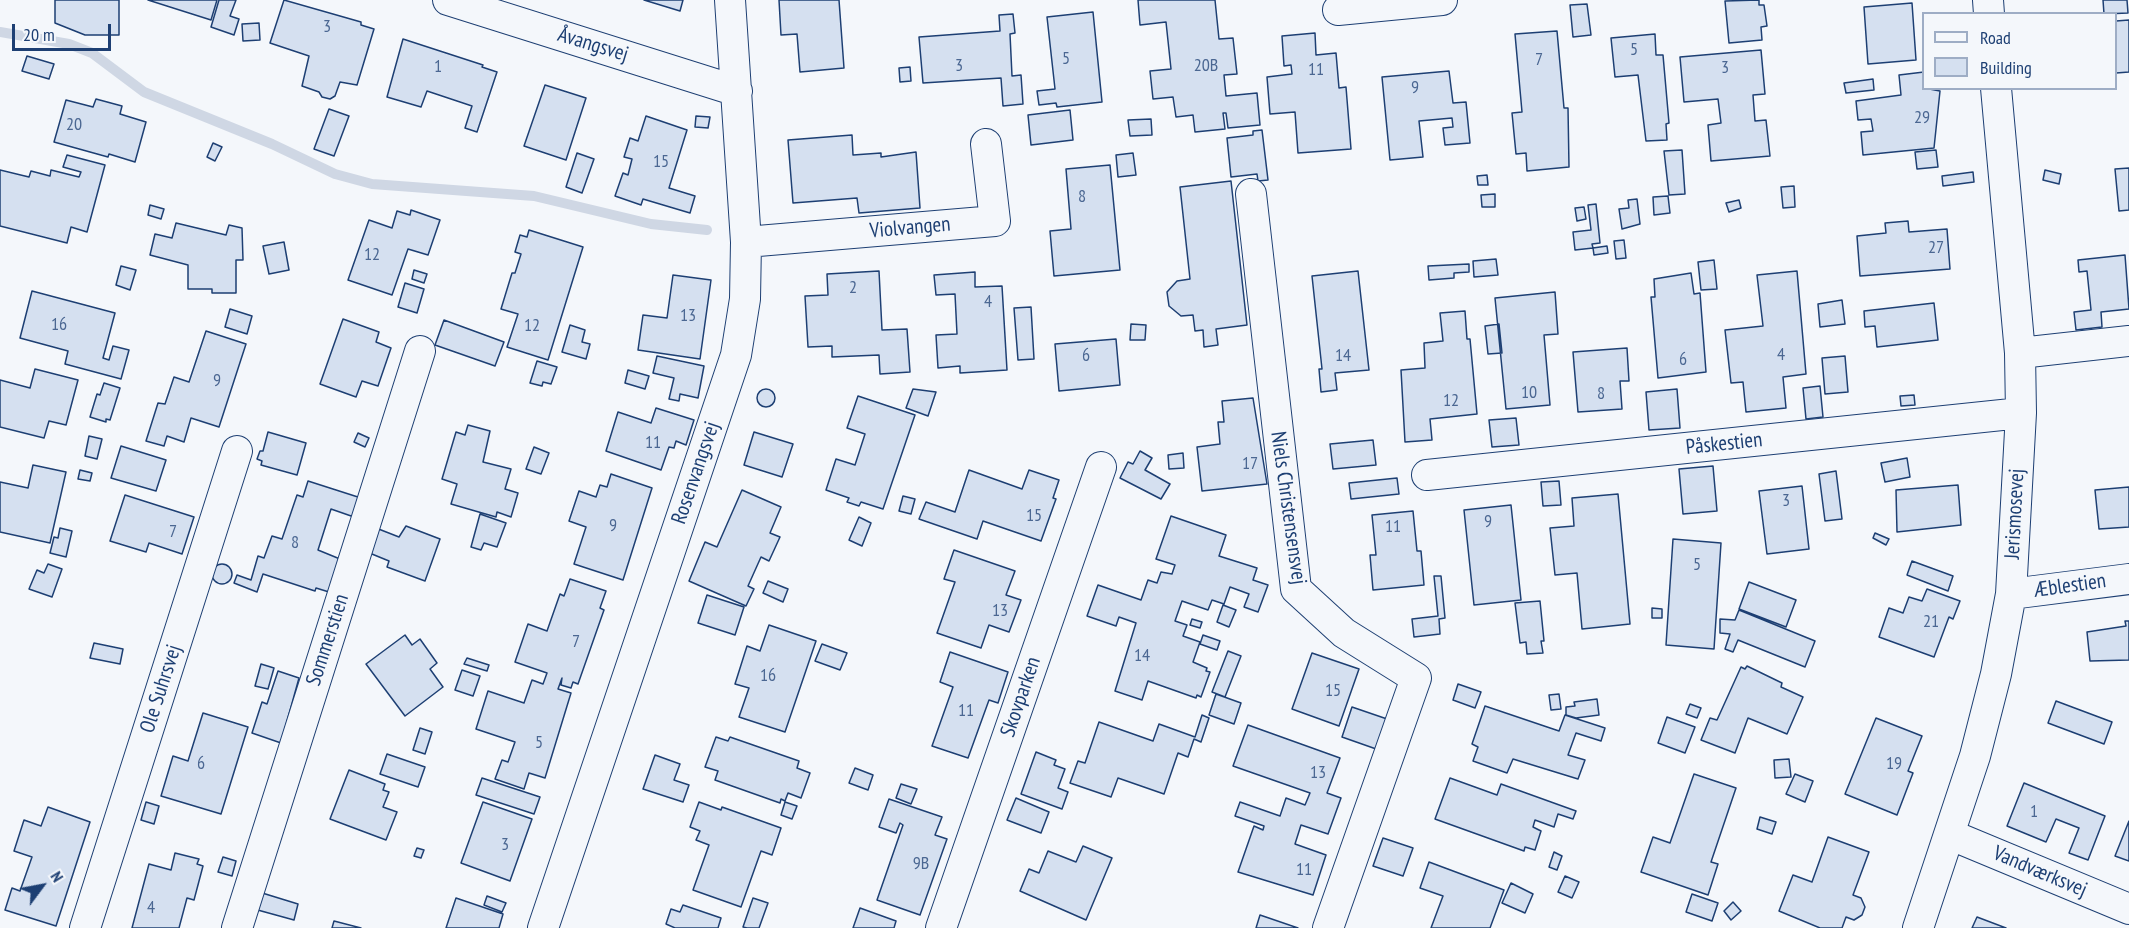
<!DOCTYPE html>
<meta charset="utf-8">
<style>
body{margin:0}
#map{position:relative;width:2129px;height:928px;overflow:hidden;background:#f4f7fb;font-family:"PT Sans Narrow",sans-serif}
canvas{display:block}
.legend{position:absolute;left:1922px;top:12px;width:195px;height:78px;box-sizing:border-box;background:#f4f7fb;border:2px solid #9eadc5;margin:0;padding:8px 10px;list-style:none;font-size:18px;color:#1d3f73}
.legend li{display:flex;align-items:center;gap:12px;height:30px}
.legend b{width:30px;border:2px solid #9eadc5}
.north{position:absolute;left:12px;top:856px;width:60px;height:60px;-webkit-text-stroke:4px #f4f7fb;paint-order:stroke;rotate:58deg;font-size:16px;font-weight:700;line-height:24px;text-align:center;color:#1d3f73}
.north::after{content:'';display:block;margin:auto;width:21px;height:27px;background:#1d3f73;clip-path:polygon(50% 0,100% 100%,50% 72%,0 100%)}
.scale{position:absolute;left:12px;top:24px;width:99px;height:27px;box-sizing:border-box;border:3px solid #1d3f73;border-top:0;padding-left:8px;font-size:18px;line-height:21px;white-space:nowrap;color:#1d3f73;-webkit-text-stroke:4px #f4f7fb;paint-order:stroke}
</style>
<div id="map">
<canvas width="2129" height="928"></canvas>
<ul class="legend">
<li><b style="height:8px;background:#f4f7fb"></b>Road</li>
<li><b style="height:16px;background:#d5e0f0"></b>Building</li>
</ul>
<div class="north">N</div>
<div class="scale">20 m</div>
</div>
<script>
const g = document.querySelector('canvas').getContext('2d');
g.lineJoin = 'round';
function strokePath(path, color, width, dash) {
  g.strokeStyle = color;
  g.lineWidth = width;
  g.lineCap = dash ? 'butt' : 'round';
  g.setLineDash(dash || []);
  g.stroke(path);
}
function fillPath(path, color) {
  g.fillStyle = color;
  g.fill(path, 'evenodd');
}
function drawText(font, color, halo, rows, align = 'center') {
  g.font = font + ' "PT Sans Narrow",sans-serif';
  g.lineWidth = 4.5;
  g.setLineDash([]);
  g.textBaseline = 'middle';
  g.strokeStyle = halo;
  g.fillStyle = color;
  for (const [text, x, y, turn = 0] of rows) {
    g.save();
    g.translate(x, y);
    g.rotate((+turn || 0) * Math.PI / 180);
    g.textAlign = isNaN(turn) ? turn : align;
    if (halo) g.strokeText(text, 0, 0);
    g.fillText(text, 0, 0);
    g.restore();
  }
}
const stream = new Path2D(`
 M0,32L69,44L92,53L144,92L272,144L335,174L372,184L534,196L651,224L707,230`);
const building = new Path2D(`
 M55,0H119V35H85L55,23Z
 M148,0H217L211,20Z
 M219,0H236L230,16L239,19L234,35L211,27Z
 M284,0L361,22V25L374,29L357,85L340,82L335,96L330,99L322,97L319,92L302,86L309,56L270,43Z
 M644,0H683L680,11Z
 M779,0H839L844,68L800,72L797,34L781,35Z
 M1138,0H1215L1219,39L1233,38L1237,74L1224,75L1226,96L1257,93L1260,125L1228,128L1226,113H1223L1225,129L1195,132L1193,115L1176,117L1173,97L1153,99L1150,71L1171,69L1166,22L1140,25Z
 M1759,0V5H1764L1767,26L1761,27L1762,40L1729,43L1725,1Z
 M2103,0H2127L2128,13L2104,14Z
 M1912,3L1916,60L1868,64L1864,7Z
 M1587,4L1591,35L1573,37L1570,5Z
 M1093,12L1102,102L1057,107L1056,103L1039,105L1037,91L1055,89L1047,17Z
 M1013,14L1015,33L1010,34L1012,76L1021,75L1023,104L1003,106L1001,78L923,83L919,37L1000,31L999,15Z
 M2129,20V72L2116,73V21Z
 M259,23L260,40L243,41L242,24Z
 M1557,31L1564,108H1568L1569,167L1527,171L1526,153L1516,154L1512,113L1522,112L1515,34Z
 M1315,33L1316,55L1336,53L1339,88L1346,87L1351,149L1298,153L1295,112L1270,114L1267,77L1292,74L1291,65L1284,66L1282,36Z
 M1655,34L1656,55H1663L1669,123L1666,124L1667,140L1646,141L1638,75L1615,77L1611,38Z
 M403,39L483,65L482,67L497,72L477,132L465,128L472,106L427,91L421,107L387,97Z
 M1761,50L1765,94L1753,95L1755,121L1766,120L1770,156L1711,161L1708,125L1721,123L1718,99L1684,102L1680,57Z
 M27,56L54,64L49,79L22,71Z
 M910,67L911,81L900,82L899,68Z
 M1449,71L1453,103L1466,102L1470,143L1445,145L1443,128L1453,127L1452,118L1419,121L1423,157L1390,160L1382,77Z
 M1924,72V88L1940,91L1934,148L1863,155L1861,132L1873,131L1871,119L1858,120L1856,101L1901,95L1899,75Z
 M1873,79L1874,90L1846,93L1844,83Z
 M545,85L586,98L566,160L524,146Z
 M96,99L122,106L120,114L146,122L135,162L109,154L108,157L54,142L66,100L93,107Z
 M329,109L349,116L334,156L314,149Z
 M1070,110L1073,140L1031,145L1028,115Z
 M646,116L687,130L669,188L695,196L690,213L643,199L641,205L615,196L623,173L628,175L632,159L624,157L630,138L638,141Z
 M696,116L710,117L708,128L695,127Z
 M1151,119L1152,135L1130,136L1128,120Z
 M1262,130L1268,180L1258,181L1257,174L1231,177L1227,138L1253,135V131Z
 M852,135L853,155L881,153V157L916,152L920,208L859,213L857,198L793,203L788,140Z
 M213,143L222,147L215,161L207,157Z
 M1682,150L1685,194L1669,195L1664,151Z
 M1936,150L1938,167L1917,169L1915,152Z
 M577,153L594,159L582,193L566,187Z
 M1133,153L1136,175L1118,177L1116,155Z
 M67,155L105,165L87,232L71,227L67,243L0,226V170L29,177L31,171L50,176L51,170L79,177L81,172L63,167Z
 M1110,165L1120,270L1054,276L1050,231L1071,229L1066,169Z
 M2129,168V210L2119,211L2115,169Z
 M2045,170L2061,174L2059,184L2043,180Z
 M1973,172L1974,182L1943,186L1942,176Z
 M1487,175L1488,185H1478L1477,176Z
 M1231,181L1247,325L1216,329L1218,345L1204,347L1203,330L1195,331L1193,315L1181,316L1169,306L1167,292L1177,281L1190,279L1180,187Z
 M1794,186L1795,207L1783,208L1781,187Z
 M1495,194V207H1482L1481,195Z
 M1668,196L1670,213L1654,215L1653,197Z
 M1637,199L1640,224L1622,229L1619,209L1629,208L1628,200Z
 M1739,200L1741,208L1729,212L1726,203Z
 M1596,204L1600,243L1592,244L1593,248L1575,250L1573,232L1591,230L1588,205Z
 M150,205L164,209L161,219L148,215Z
 M1584,207L1586,219L1577,221L1575,208Z
 M411,210L440,220L428,255L408,249L392,295L348,280L369,220L392,228L397,211L410,215Z
 M1908,221L1909,232L1947,229L1950,269L1860,276L1857,236L1886,233L1885,223Z
 M176,223L226,235L229,225L242,228L243,260H236V293H212V289H188V265L150,255L155,234L172,238Z
 M529,230L583,247L548,360L507,347L518,314L501,309L512,273H515L521,254L515,252L520,235L527,237Z
 M1624,240L1626,258L1616,259L1614,241Z
 M284,242L289,270L269,274L263,246Z
 M1607,246L1608,253L1594,255L1593,248Z
 M2125,255L2129,309L2101,312L2102,327L2076,330L2074,312L2091,310L2087,271L2079,272L2078,260Z
 M1496,259L1498,275L1474,277L1473,261Z
 M1714,260L1717,289L1701,290L1698,262Z
 M1469,264V272L1454,273V278L1429,280L1428,266Z
 M121,266L136,270L130,290L116,285Z
 M414,270L427,274L424,283L412,279Z
 M879,271L882,330L907,329L910,372L880,374L879,355L832,357V346L808,347L805,296L828,295L827,274Z
 M1358,271L1369,370L1335,373L1337,390L1321,392L1319,369H1322L1312,276Z
 M1797,271L1806,374L1783,377L1786,408L1746,412L1743,382L1731,383L1725,330L1763,326L1757,275Z
 M975,272V287L1002,286L1007,370L960,373V366L938,368L936,335L957,334L955,294L936,295L934,275Z
 M1691,273L1694,294L1700,293L1706,372L1658,378L1651,297H1655L1654,279Z
 M673,275L711,280L700,359L638,350L643,315L667,318Z
 M405,283L424,289L417,313L398,307Z
 M32,291L115,313L103,358L109,360L113,346L129,350L121,379L65,364L68,351L20,338Z
 M1555,292L1558,334L1544,335L1550,405L1506,409L1495,298Z
 M1842,300L1845,324L1820,327L1818,304Z
 M1934,303L1938,340L1877,347L1875,326L1865,327L1864,311Z
 M1031,307L1034,359L1018,360L1014,308Z
 M230,309L252,316L247,334L225,327Z
 M1465,311L1467,339H1470L1477,414L1430,419L1432,440L1405,442L1401,370L1425,368L1424,343L1443,341L1440,313Z
 M343,319L379,332L376,342L391,348L378,386L362,381L356,397L320,384Z
 M444,320L504,342L495,366L435,345Z
 M1131,324L1146,325L1145,340H1130Z
 M1499,324L1502,353L1488,354L1485,326Z
 M570,325L585,330L582,342L590,344L586,359L562,352Z
 M206,331L246,344L219,427L191,418L184,442L167,436L164,446L146,441L158,403L165,404L174,377L189,382Z
 M1116,339L1120,385L1059,391L1055,344Z
 M1627,348L1629,381H1620L1622,409L1578,412L1573,352Z
 M657,356L704,366L698,398L680,394L679,401L669,399L674,378L653,373Z
 M1845,356L1848,392L1825,394L1822,358Z
 M537,361L557,367L551,384L543,382L542,386L530,383Z
 M35,369L78,380L66,425L49,421L44,438L0,427V380L30,388Z
 M628,370L649,376L645,389L625,383Z
 M104,383L120,388L110,420L106,419V422L90,417L97,394L100,395Z
 M1820,386L1823,417L1806,419L1803,388Z
 M757 398a9 9 0 1 1 18 0a9 9 0 1 1-18 0Z
 M913,389L936,392L928,416L906,408Z
 M1677,389L1680,428L1649,430L1646,392Z
 M1914,395L1915,405L1901,406L1900,396Z
 M858,396L915,415L883,509L861,502L859,506L847,502L849,498L826,490L836,459L855,465L865,434L847,428Z
 M1253,398L1267,484L1202,491L1197,447L1220,444L1218,422H1224L1222,401Z
 M656,408L694,420L686,445L676,441L674,448L669,447L661,470L606,451L618,412L651,423Z
 M1516,418L1519,445L1492,447L1489,420Z
 M468,425L490,431L483,462L511,469L505,489L518,493L511,517L497,512L496,517L451,504L457,484L442,479L456,432L465,435Z
 M268,432L306,443L297,475L261,465L262,461L257,459L260,451H263Z
 M754,432L793,444L782,477L744,465Z
 M358,433L369,438L365,447L354,442Z
 M89,436L102,439L97,459L85,456Z
 M1373,440L1376,465L1333,469L1330,444Z
 M121,446L166,460L156,491L111,478Z
 M534,447L549,453L541,474L526,469Z
 M1140,451L1152,458L1145,470L1170,484L1161,499L1120,478L1128,462L1133,464Z
 M1183,453L1184,468L1169,469L1168,455Z
 M1907,458L1910,477L1885,482L1881,463Z
 M33,465L66,472L50,543L0,532V482L28,488Z
 M1713,466L1717,511L1683,514L1679,469Z
 M80,470L92,473L90,481L78,479Z
 M969,470L1022,489L1029,470L1059,480L1053,498L1056,499L1041,541L983,521L977,539L919,519L926,502L955,512Z
 M1836,471L1842,519L1825,521L1819,474Z
 M611,474L652,488L623,580L574,564L586,527L569,521L579,491L596,497L600,485L607,487Z
 M1397,478L1399,494L1351,499L1349,483Z
 M308,481L361,498L354,517L331,509L318,550L340,559L329,592L316,588L315,591L263,574L257,592L234,583L237,575L251,580L258,556L264,558L272,536L282,539L297,495L303,497Z
 M1559,481L1561,505L1543,506L1541,482Z
 M1958,485L1961,525L1897,532L1896,490Z
 M1802,486L1809,549L1767,554L1759,491Z
 M2129,487V527L2099,529L2095,490Z
 M742,490L781,507L770,533L780,537L769,561L761,557L748,586L754,589L746,606L689,581L705,542L717,547Z
 M1618,494L1630,624L1582,629L1577,573L1555,575L1550,528L1574,526L1572,498Z
 M125,495L194,517L182,554L149,543L146,552L110,541Z
 M903,496L915,499L911,514L899,511Z
 M1511,505L1521,600L1474,605L1464,510Z
 M1413,511L1417,551H1421L1424,585L1373,590L1370,555H1376L1372,515Z
 M480,514L506,523L497,547L484,543L481,550L471,547Z
 M1171,516L1226,535L1219,556L1257,568L1253,580L1268,585L1258,612L1244,607L1249,594L1230,587L1224,604L1212,600L1208,610L1182,601L1175,621L1187,625L1183,636L1200,642L1193,662L1207,668L1206,671L1210,672L1201,697L1197,695L1196,698L1148,681L1142,700L1115,691L1136,623L1119,617L1116,626L1087,616L1098,585L1141,600L1148,580L1157,583L1161,572L1172,574L1175,565L1156,559Z
 M859,517L871,523L862,546L849,540Z
 M406,526L440,539L425,581L387,567L389,561L367,552L376,528L399,537Z
 M60,528L72,531L66,557L50,553L54,537L58,538Z
 M1875,533L1889,539L1886,545L1873,538Z
 M1673,539L1721,543L1714,649L1666,645Z
 M954,550L1015,571L1006,595L1021,600L1009,632L989,625L981,648L937,633L955,582L944,579Z
 M1912,561L1953,576L1948,591L1907,575Z
 M212 574a10 10 0 1 1 20 0a10 10 0 1 1-20 0Z
 M48,564L62,569L52,597L29,589L37,570L44,573Z
 M1434,576H1441L1445,618L1439,619L1440,634L1414,637L1412,619L1438,616Z
 M570,579L606,591L600,608L604,610L578,684L573,682L571,688L561,685L562,678L558,689L571,693L545,778L529,773L524,789L495,779L502,760L508,762L515,742L476,729L488,691L524,703L532,680L543,684L547,673L515,662L528,624L547,631L560,594L564,596Z
 M768,581L788,589L783,602L763,593Z
 M1749,582L1796,600L1786,627L1739,609Z
 M1927,589L1960,601L1953,619L1949,617L1934,657L1879,637L1889,608L1903,613L1909,597L1922,601Z
 M707,595L744,607L735,635L698,623Z
 M1540,601L1544,641H1541L1543,653L1527,654L1526,642L1520,643L1515,603Z
 M1223,605L1236,610L1229,627L1217,622Z
 M1652,608L1662,609V618H1652Z
 M1739,610L1815,641L1805,667L1738,640L1733,652L1725,649L1730,634L1720,633V619L1735,620Z
 M1192,619L1202,622L1200,628L1190,625Z
 M2125,621H2129V660L2090,661L2087,632L2126,626Z
 M769,625L816,641L785,732L739,717L749,688L735,684L747,646L760,651Z
 M405,635L412,645L420,639L437,663L430,669L443,687L405,716L366,664Z
 M1203,635L1220,641L1217,650L1200,644Z
 M94,643L123,649L120,664L90,658Z
 M822,644L847,653L840,670L815,661Z
 M1228,651L1241,656L1225,697L1212,692Z
 M950,652L1008,672L998,703L989,700L968,758L932,746L953,687L940,682Z
 M1312,653L1359,669L1339,726L1292,709Z
 M467,658L489,665L487,671L464,664Z
 M261,664L274,668L268,689L255,686Z
 M1747,666L1782,683L1781,687L1803,697L1787,734L1748,718L1735,753L1701,740L1710,718L1717,720L1741,667L1745,669Z
 M462,670L480,676L473,696L455,690Z
 M278,671L299,678L281,743L252,733L262,702L267,704Z
 M1458,684L1481,692L1475,708L1453,700Z
 M1216,694L1241,703L1234,724L1209,715Z
 M1559,694L1561,709L1551,710L1549,695Z
 M1597,699L1599,715L1576,718L1566,715V707L1575,706L1574,702Z
 M2056,701L2112,722L2104,744L2048,723Z
 M1690,704L1701,708L1697,718L1686,714Z
 M1485,706L1559,731L1565,715L1605,728L1601,741L1576,733L1568,755L1585,760L1578,779L1513,759L1507,773L1473,761L1478,747L1472,744Z
 M1352,707L1390,720L1379,750L1342,737Z
 M203,713L248,727L221,814L161,796L173,756L188,761Z
 M1202,715L1209,718L1201,742L1194,739L1188,757L1178,753L1164,794L1118,778L1111,797L1070,783L1078,761L1085,763L1099,722L1153,741L1159,724L1195,737Z
 M1667,717L1695,727L1685,753L1658,743Z
 M1876,718L1922,736L1908,771L1913,773L1897,815L1845,794Z
 M1248,725L1340,758L1327,793L1341,798L1328,834L1301,825L1295,844L1326,855L1313,895L1238,872L1254,826L1263,830L1264,826L1235,816L1240,802L1280,816L1286,798L1305,805L1310,793L1233,766Z
 M420,728L432,732L425,754L413,750Z
 M716,737L728,741L730,737L799,761L797,768L810,773L801,798L788,793L785,801L781,799L780,803L715,780L718,771L705,767Z
 M1036,752L1056,760L1054,765L1065,769L1058,788L1068,792L1062,809L1021,794Z
 M387,754L425,767L418,787L380,774Z
 M655,755L680,764L674,780L689,785L683,802L643,789Z
 M1789,759L1791,777L1775,778L1774,760Z
 M855,768L873,775L868,790L849,783Z
 M349,770L385,784L383,790L389,792L383,807L397,812L386,840L330,819Z
 M1694,774L1736,788L1711,862L1718,864L1708,895L1641,872L1653,837L1670,843Z
 M1795,774L1813,781L1805,802L1786,794Z
 M482,778L540,797L534,814L476,795Z
 M1450,778L1497,795L1501,784L1576,811L1573,819L1558,814L1554,827L1535,820L1533,827L1541,831L1535,850L1525,847L1524,851L1435,819Z
 M2024,783L2105,816L2088,860L2069,853L2079,828L2056,819L2046,842L2007,826Z
 M901,784L917,789L911,804L896,798Z
 M1016,798L1049,812L1041,833L1007,820Z
 M889,799L942,817L935,835L947,839L920,915L877,900L903,825L900,823L896,833L879,827Z
 M146,802L159,806L154,824L141,820Z
 M483,802L532,819L510,881L461,863Z
 M699,802L721,810L722,807L781,828L772,855L761,851L741,907L693,890L709,845L696,840L700,831L690,827Z
 M785,802L797,806L792,819L781,815Z
 M48,807L90,822L56,926L5,910L12,888L20,891L32,857L14,851L24,820L41,826Z
 M1760,817L1776,822L1772,834L1757,829Z
 M2129,821V861L2115,856Z
 M1828,837L1869,852L1853,895L1861,898L1865,907L1862,915L1854,920L1846,917L1842,928H1820L1779,911L1793,875L1812,882Z
 M1383,838L1413,848L1403,876L1373,866Z
 M1083,846L1112,858L1086,920L1020,891L1029,869L1039,873L1048,851L1076,862Z
 M417,848L424,850L421,858L414,856Z
 M1554,852L1562,856L1557,870L1549,867Z
 M175,853L199,859L197,864L203,866L194,900L187,898L179,928H132L149,864L171,870Z
 M223,857L236,861L232,876L218,872Z
 M1429,862L1504,890L1490,928H1431L1443,896L1420,888Z
 M1565,876L1579,882L1572,898L1558,892Z
 M1511,883L1533,894L1525,913L1502,903Z
 M259,892L298,904L294,920L254,909Z
 M1692,894L1718,903L1712,921L1686,912Z
 M487,896L506,903L502,912L484,905Z
 M456,898L503,914L499,928H446Z
 M753,898L768,903L759,928H747L743,927Z
 M1733,902L1741,911L1731,920L1724,911Z
 M683,905L721,918L718,928H675L666,924L671,909L680,912Z
 M860,908L896,921L894,928H853Z
 M1260,915L1298,928H1256Z
 M1977,917L2006,928H1972Z
 M334,921L361,928H332Z`);
const minor = new Path2D(`
 M448,0L737,91
 M1988,0L1989,14
 M1338,10L1442,0
 M1251,194L1296,589L1344,633L1416,678L1328,928
 M746,242L995,221L986,144
 M2020,353L2129,341
 M1427,475L2021,413
 M2011,594L2129,579
 M1951,835L2129,909
 M85,928L237,451
 M237,928L420,351
 M543,928L736,355L745,299L746,242L730,0
 M941,928L1101,467
 M1918,928L1975,756L1996,674L2011,594L2021,413L2020,353L1996,88`);
const numberNames = [
 ["3",327,27],
 ["5",1634,50],
 ["5",1066,59],
 ["7",1539,60],
 ["3",959,66],
 ["20B",1206,66],
 ["1",438,67],
 ["3",1725,68],
 ["11",1316,70],
 ["9",1415,88],
 ["29",1922,118],
 ["20",74,125],
 ["15",661,162],
 ["8",1082,197],
 ["27",1936,248],
 ["12",372,255],
 ["2",853,288],
 ["4",988,302],
 ["13",688,316],
 ["16",59,325],
 ["12",532,326],
 ["4",1781,355],
 ["6",1086,356],
 ["14",1343,356],
 ["6",1683,360],
 ["9",217,381],
 ["10",1529,393],
 ["8",1601,394],
 ["12",1451,401],
 ["11",653,443],
 ["17",1250,464],
 ["3",1786,501],
 ["15",1034,516],
 ["9",1488,522],
 ["9",613,526],
 ["11",1393,527],
 ["7",173,532],
 ["8",295,543],
 ["5",1697,565],
 ["13",1000,611],
 ["21",1931,622],
 ["7",576,642],
 ["14",1142,656],
 ["16",768,676],
 ["15",1333,691],
 ["11",966,711],
 ["5",539,743],
 ["6",201,764],
 ["19",1894,764],
 ["13",1318,773],
 ["1",2034,812],
 ["3",505,845],
 ["9B",921,864],
 ["11",1304,870],
 ["4",151,908]
];
const streetNames = [
 ["Åvangsvej",593,45,17],
 ["Violvangen",910,228,-5],
 ["Påskestien",1724,444,-6],
 ["Rosenvangsvej",696,473,-71],
 ["Niels Christensensvej",1288,508,82],
 ["Jerismosevej",2015,514,-87],
 ["Æblestien",2070,586,-8],
 ["Sommerstien",328,640,-72],
 ["Ole Suhrsvej",161,689,-72],
 ["Skovparken",1021,697,-71],
 ["Vandværksvej",2040,872,23]
];
strokePath(stream, '#cfd7e4', 10);
fillPath(building, '#d5e0f0');
strokePath(building, '#1d3f73', 1.5);
strokePath(minor, '#1d3f73', 32);
strokePath(minor, '#f4f7fb', 30);
drawText('18px', '#4b6792', null, numberNames);
drawText('21px', '#1d3f73', '#f4f7fb', streetNames);
</script>
